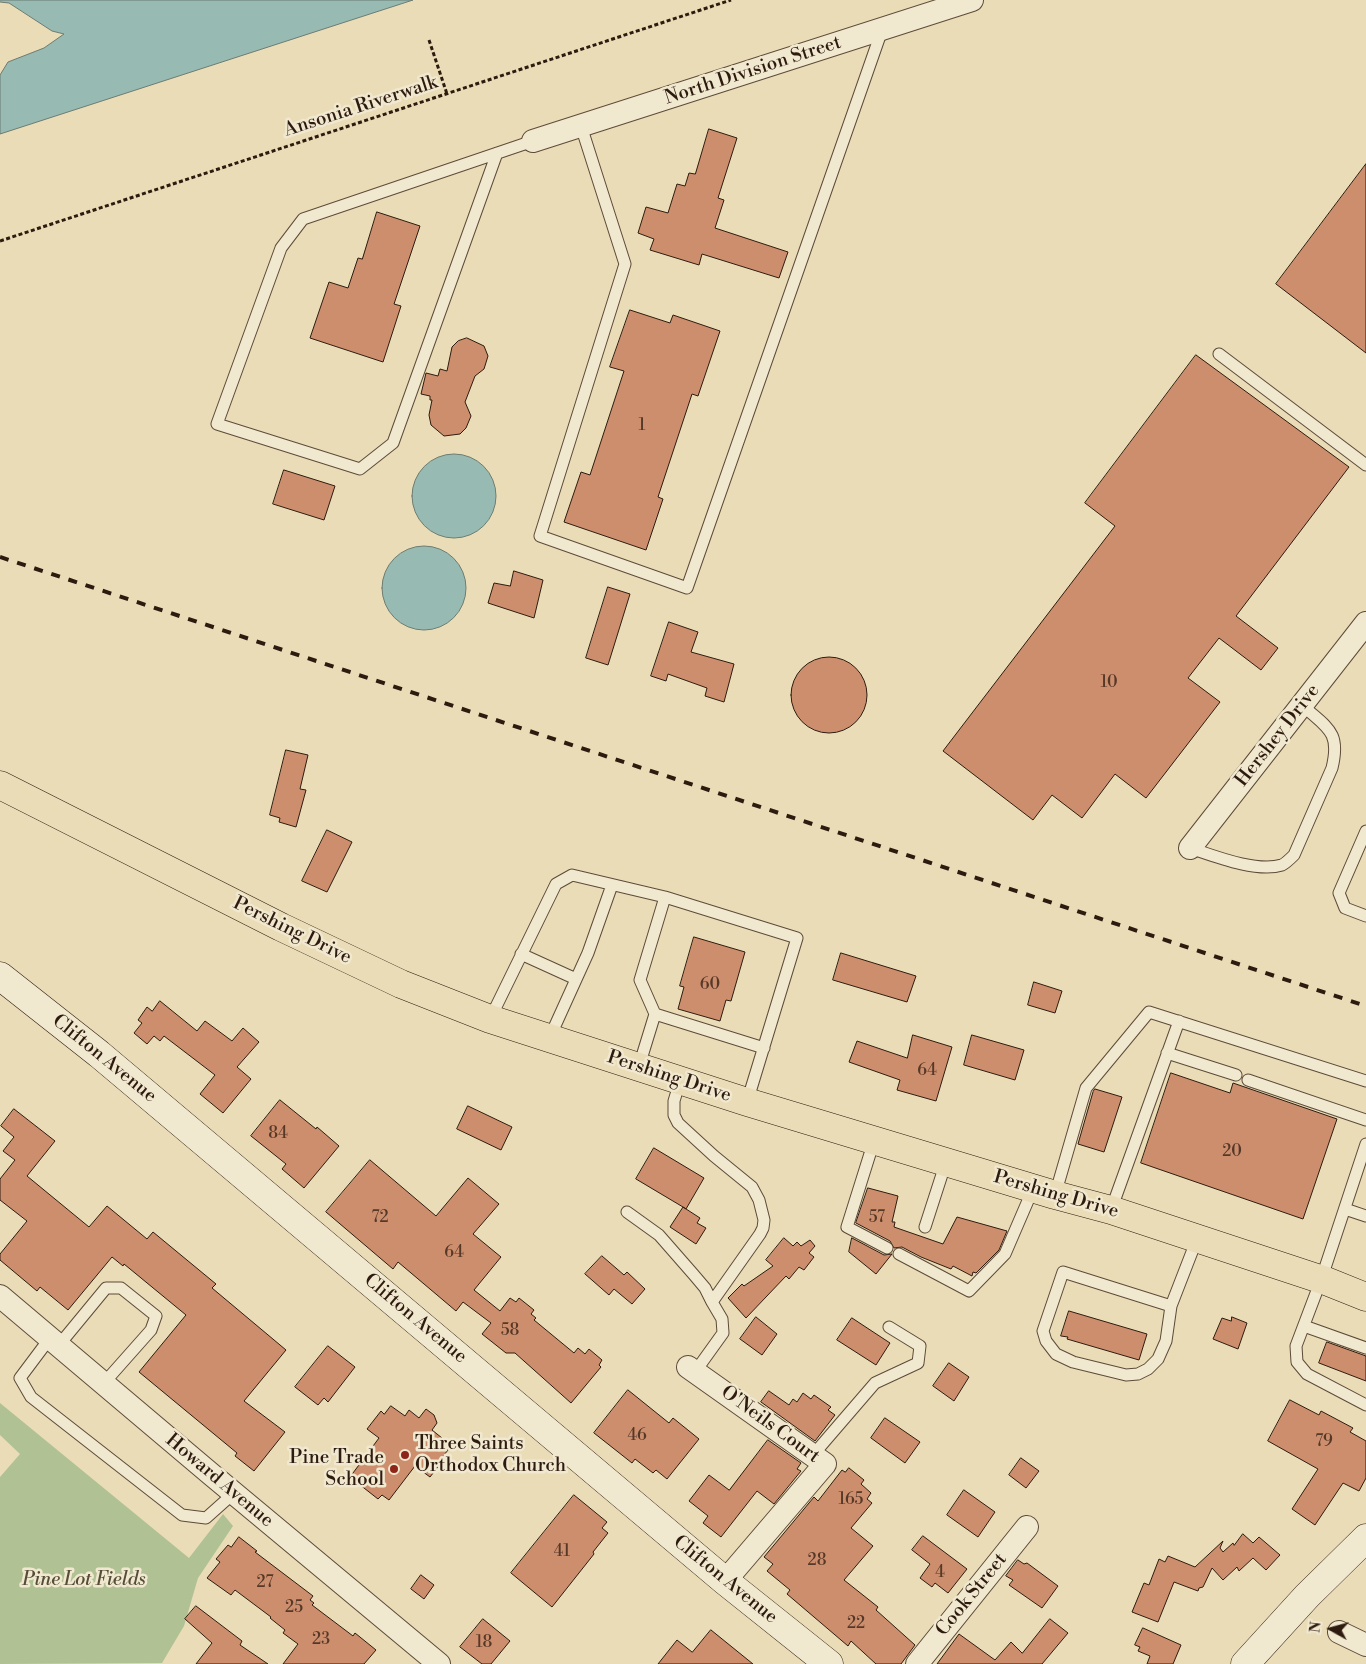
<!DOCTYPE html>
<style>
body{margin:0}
#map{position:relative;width:1366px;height:1664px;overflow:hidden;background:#e9dcb6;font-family:"Libre Bodoni",serif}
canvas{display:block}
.north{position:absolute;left:1306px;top:1604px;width:50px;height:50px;-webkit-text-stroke:4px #f1e8d0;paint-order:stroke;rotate:277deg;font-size:14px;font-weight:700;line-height:20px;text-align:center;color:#2e1b0f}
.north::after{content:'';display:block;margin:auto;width:18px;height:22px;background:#2e1b0f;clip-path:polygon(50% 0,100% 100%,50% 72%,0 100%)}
</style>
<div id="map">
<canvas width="1366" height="1664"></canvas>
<div class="north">N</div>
</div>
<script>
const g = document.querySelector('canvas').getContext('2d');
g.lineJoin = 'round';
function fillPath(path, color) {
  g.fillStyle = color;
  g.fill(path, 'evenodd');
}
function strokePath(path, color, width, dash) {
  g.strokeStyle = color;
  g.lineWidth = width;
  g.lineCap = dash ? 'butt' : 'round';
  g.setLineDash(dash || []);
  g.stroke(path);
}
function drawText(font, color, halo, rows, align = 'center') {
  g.font = font + ' "Libre Bodoni",serif';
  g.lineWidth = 5;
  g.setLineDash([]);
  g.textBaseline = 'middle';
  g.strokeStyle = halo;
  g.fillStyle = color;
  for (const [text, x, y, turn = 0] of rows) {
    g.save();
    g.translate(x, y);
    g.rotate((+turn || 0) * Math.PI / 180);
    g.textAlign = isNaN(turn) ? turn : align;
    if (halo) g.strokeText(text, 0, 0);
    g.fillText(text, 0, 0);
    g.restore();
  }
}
const green = new Path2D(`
 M0,1403L189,1558L223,1514L233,1526L198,1578L184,1626L162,1663L0,1664V1477L20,1454L0,1435Z`);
const water = new Path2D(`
 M0,0H413L0,134V75L8,62L44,48L64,34L52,31L9,3L0,2Z
 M412 496a42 42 0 1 1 84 0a42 42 0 1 1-84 0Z
 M382 588a42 42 0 1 1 84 0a42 42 0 1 1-84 0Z`);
const building = new Path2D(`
 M709,129L737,138L718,198L724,200L715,228L788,252L779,278L702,254L699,265L650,250L654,239L638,233L646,207L668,213L677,184L685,186L689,173L695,174Z
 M1366,164V353L1276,284Z
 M377,212L420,226L394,304L401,306L383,362L310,338L329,282L348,288L358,258L362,259Z
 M630,310L670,323L673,315L720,331L698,396L692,394L658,497L663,499L646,550L564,522L581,472L590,475L624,371L610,367Z
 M467,338L484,346L488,356L484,369L475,376L465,402L471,416L466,428L460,434L444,436L431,425L429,415L432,400H430V396L421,394L426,373L438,376L440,369L447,371L452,347L458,341Z
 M1196,355L1349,467L1236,616L1278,648L1261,670L1219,638L1188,678L1220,702L1146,798L1115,774L1082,818L1052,795L1033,820L943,751L1115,526L1085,503Z
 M284,470L335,486L324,520L273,504Z
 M514,571L543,580L534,618L488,603L494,583L510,586Z
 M608,587L630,594L608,665L586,658Z
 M669,622L698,632L691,652L734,664L724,702L705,696L707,688L668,674L666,681L651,676Z
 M791 695a38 38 0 1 1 76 0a38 38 0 1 1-76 0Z
 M286,750L308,755L300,789L306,790L296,827L279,822L280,818L270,815Z
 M327,830L352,842L327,892L302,881Z
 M694,937L745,952L731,1001L726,1000L720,1021L678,1009L684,987L680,986Z
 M841,953L916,976L907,1002L833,980Z
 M1034,982L1062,991L1055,1013L1028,1005Z
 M160,1001L197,1031L205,1021L232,1041L243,1028L259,1042L237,1067L251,1079L223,1113L200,1094L215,1075L164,1036L160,1041L154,1036L147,1044L134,1033L142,1023L138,1020L147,1007L152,1011Z
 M913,1035L952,1047L936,1101L897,1090L900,1080L849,1062L857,1041L907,1058Z
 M972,1035L1024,1050L1015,1080L964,1065Z
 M1171,1073L1230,1093L1233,1083L1337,1119L1303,1219L1141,1163Z
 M1095,1089L1122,1097L1104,1152L1078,1144L1093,1092Z
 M280,1100L316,1129L317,1127L339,1146L304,1188L282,1169L286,1164L251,1136Z
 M468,1106L512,1127L501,1150L457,1129Z
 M14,1109L55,1141L27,1176L89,1227L107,1206L147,1239L153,1232L216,1284L212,1288L286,1350L244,1401L285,1432L254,1471L235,1456L237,1453L139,1372L186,1315L124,1264L123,1266L112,1257L68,1310L40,1287L37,1291L0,1260V1254L27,1221L0,1200V1179L15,1160L3,1151L14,1137L1,1126Z
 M654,1148L704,1178L686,1209L683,1207L700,1218L697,1223L706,1228L696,1244L670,1227L683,1207L636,1179Z
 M370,1160L436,1216L468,1178L499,1204L473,1234L501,1257L474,1290L500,1311L510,1298L516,1302L519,1298L534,1310L531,1314L536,1318L534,1320L574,1353L578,1348L585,1354L589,1349L602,1360L599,1365L601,1367L571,1403L515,1353H506L482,1334L491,1323L463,1302L456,1311L398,1262L393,1269L326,1212Z
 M868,1188L898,1196L892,1222H895L894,1227L943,1244L957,1217L1007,1231L999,1250L976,1273L973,1272L972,1276L953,1266L951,1269L921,1257L902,1247L894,1248L890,1241L856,1223Z
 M784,1238L793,1246L797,1242L801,1246L810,1240L815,1246L809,1253L814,1257L804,1270L799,1267L789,1279L786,1276L746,1318L728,1298L742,1284L744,1286L773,1266L766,1260Z
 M852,1238L884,1255L892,1254L876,1274L849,1252Z
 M602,1256L624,1275L627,1272L645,1289L632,1304L614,1289L609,1295L585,1274Z
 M1069,1311L1147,1334L1139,1360L1067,1339L1068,1337L1061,1336Z
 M756,1317L777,1334L762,1355L740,1339Z
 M1232,1317L1247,1323L1238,1349L1213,1339L1222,1318L1231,1321Z
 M852,1318L890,1343L876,1365L837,1340Z
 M1327,1342L1366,1356V1381L1319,1363Z
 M328,1346L355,1367L328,1402L324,1398L318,1405L295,1387Z
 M949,1363L969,1377L954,1401L933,1386Z
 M628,1390L669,1423L673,1418L699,1439L667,1479L656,1470L653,1473L635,1459L632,1463L594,1433Z
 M769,1391L789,1405L793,1399L797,1402L803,1393L811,1399L814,1395L831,1407L828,1410L835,1415L815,1441L761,1402Z
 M1290,1400L1319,1415L1321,1411L1353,1428L1350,1432L1366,1441V1478L1359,1491L1343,1483L1315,1525L1292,1509L1318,1469L1268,1441Z
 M391,1406L405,1416L409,1410L419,1418L426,1409L434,1415L437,1423L432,1430L442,1438L438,1444L448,1450L440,1460L441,1463L430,1477L415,1466L389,1500L382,1495L378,1499L350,1477L379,1438L367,1429L381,1411L384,1414Z
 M885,1418L920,1442L905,1463L871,1438Z
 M768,1440L801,1463L797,1469L801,1471L774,1504L757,1491L721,1537L703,1523L708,1516L689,1501L709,1475L729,1490Z
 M1021,1458L1039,1471L1026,1488L1009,1475Z
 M849,1468L864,1480L861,1484L871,1493L867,1499L872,1503L851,1528L873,1546L844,1580L878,1607L876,1610L915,1645L901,1664H876L851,1641L848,1646L787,1594L790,1590L767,1571L773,1564L764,1557L814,1497L818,1501L842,1470L845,1472Z
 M964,1490L995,1512L978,1537L947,1515Z
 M574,1495L607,1522L602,1528L608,1533L593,1552L594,1554L552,1607L511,1573Z
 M1243,1534L1253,1543L1259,1537L1280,1555L1266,1570L1253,1558L1239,1571L1237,1567L1223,1580L1212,1568L1203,1587L1199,1588L1198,1591L1174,1582L1158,1622L1132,1612L1144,1583L1149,1585L1159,1559L1165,1562L1168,1556L1195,1567L1223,1541L1220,1548L1223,1552L1233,1543L1234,1545Z
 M923,1536L967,1569L948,1593L935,1583L932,1587L920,1578L930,1564L912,1550Z
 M239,1537L257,1551L255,1552L313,1596L310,1600L314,1603L312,1605L353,1636L355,1633L376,1650L364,1664H283L298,1644L283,1633L285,1630L270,1618L271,1617L235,1590L231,1595L207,1578L220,1562L216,1559L228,1545L231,1547Z
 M1018,1560L1024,1564L1027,1563L1058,1586L1042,1608L1009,1585L1013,1580L1006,1576Z
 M421,1575L434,1585L424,1599L411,1589Z
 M196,1606L242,1641L240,1645L268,1664H196L212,1643L185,1619Z
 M483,1619L510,1641L491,1664H482L460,1647Z
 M1050,1619L1068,1633L1042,1664H937L959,1634L995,1660L1011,1642L1022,1653Z
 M1143,1628L1181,1645L1173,1664H1147L1150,1656L1138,1651L1140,1647L1135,1645Z
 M711,1630L753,1664H658L677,1640L692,1652Z`);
const path = new Path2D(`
 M429,40L447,94
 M0,241L731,0`);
const lane = new Path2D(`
 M581,126L625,264L540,536L687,588L882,30
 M497,153L393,443L360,469L217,424L281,248L303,219L533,141
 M1219,354L1366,465
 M1366,831L1339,893L1345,908L1366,916
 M1190,848C1214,856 1257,873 1282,865C1286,863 1290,859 1294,855L1332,768C1341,731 1327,728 1302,705
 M665,897L640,980L655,1014L764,1048
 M521,954L576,979
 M490,1019L556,884L572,875L665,897L797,938L747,1102
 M549,1039L588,953L612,885
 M1167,1053L1236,1075
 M639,1066L655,1014
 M1248,1080L1366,1120
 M680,1081L674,1101V1115L678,1123L714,1156L752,1187L759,1200L764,1220L763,1228L760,1234L712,1302L722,1319L723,1333L695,1372
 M874,1141L847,1227L887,1248
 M1366,1144L1321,1280L1296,1346L1297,1362L1307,1374L1366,1405
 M1055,1195L1086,1088L1149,1012L1366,1081
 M1345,1209L1366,1216
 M1111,1210L1179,1021
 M627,1212L659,1235L694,1275L705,1288L712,1302
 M925,1227L946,1162
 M899,1254L969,1291L1005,1254L1033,1189
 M1171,1306L1063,1272L1043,1331L1046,1341L1056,1354L1073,1362L1126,1375L1138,1374L1148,1369L1158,1359L1166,1341L1171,1306L1197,1239
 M1304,1326L1366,1348
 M50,1338L20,1378L31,1397L182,1515L206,1518L234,1493
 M59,1345L106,1288H121L156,1316L151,1330L104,1383
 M813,1455L875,1383L918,1363L920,1346L889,1327`);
const street = new Path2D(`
 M533,141L972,0
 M1190,848L1366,623
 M0,1296L212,1475L439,1664
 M688,1367L825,1464L725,1581
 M1339,1632L1366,1645
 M917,1664L1027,1527`);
const secondary = new Path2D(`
 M0,976L99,1054L725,1581L829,1664
 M1245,1664L1307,1596L1366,1538`);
const primary = new Path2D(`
 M0,785L281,927L401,984L490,1019L747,1102L1055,1195L1111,1210L1326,1281L1366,1297`);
const rail = new Path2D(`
 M0,557L1366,1006`);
const markers = [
 [405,1455,5,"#8f2418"],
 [394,1469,5,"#8f2418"]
];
const numberNames = [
 ["1",642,426],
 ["10",1109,683],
 ["60",710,985],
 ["64",927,1071],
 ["84",278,1134],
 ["20",1232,1152],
 ["72",380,1218],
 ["57",877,1218],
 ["64",454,1253],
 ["58",510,1331],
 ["46",637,1436],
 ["79",1324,1442],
 ["165",851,1500],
 ["41",562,1552],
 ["28",817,1561],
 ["4",940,1573],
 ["27",265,1583],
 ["25",294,1608],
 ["22",856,1624],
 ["23",321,1640],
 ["18",484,1643]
];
const streetNames = [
 ["North Division Street",753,71,-18],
 ["Ansonia Riverwalk",361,107,-18],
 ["Hershey Drive",1278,736,-52],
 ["Pershing Drive",292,931,26],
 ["Clifton Avenue",104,1059,39],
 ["Pershing Drive",669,1077,18],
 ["Pershing Drive",1056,1195,16],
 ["Clifton Avenue",415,1319,40],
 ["O'Neils Court",770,1425,36],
 ["Howard Avenue",219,1481,40],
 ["Clifton Avenue",725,1580,39],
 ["Cook Street",972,1595,-51]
];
const poiNames = [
 ["Three Saints",415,1444],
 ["Orthodox Church",415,1466],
 ["Pine Trade",384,1458,"right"],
 ["School",384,1480,"right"]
];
const parkNames = [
 ["Pine Lot Fields",84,1580]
];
fillPath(green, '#b0c293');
fillPath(water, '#97bbb2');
strokePath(water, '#6d7b71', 1);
fillPath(building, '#cd8e6e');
strokePath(building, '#2e1b0f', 1);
strokePath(lane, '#5d4b39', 13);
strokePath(street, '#5d4b39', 24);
strokePath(secondary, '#2e1b0f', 29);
strokePath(primary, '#2e1b0f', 29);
strokePath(path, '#2e1b0f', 3, [4, 2.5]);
strokePath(lane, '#f1e8d0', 11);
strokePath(street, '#f1e8d0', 22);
strokePath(secondary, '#f1e8d0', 28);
strokePath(primary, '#e9dcb6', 28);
strokePath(rail, '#2e1b0f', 4, [9, 9]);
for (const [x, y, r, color] of markers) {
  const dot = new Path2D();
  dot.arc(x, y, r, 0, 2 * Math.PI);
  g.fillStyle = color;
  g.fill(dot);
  strokePath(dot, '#f1e8d0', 2);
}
drawText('16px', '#563827', null, numberNames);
drawText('19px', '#2e1b0f', '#f1e8d0', streetNames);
drawText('19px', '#2e1b0f', '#f1e8d0', poiNames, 'left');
drawText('italic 19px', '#554d37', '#f1e8d0', parkNames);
</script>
